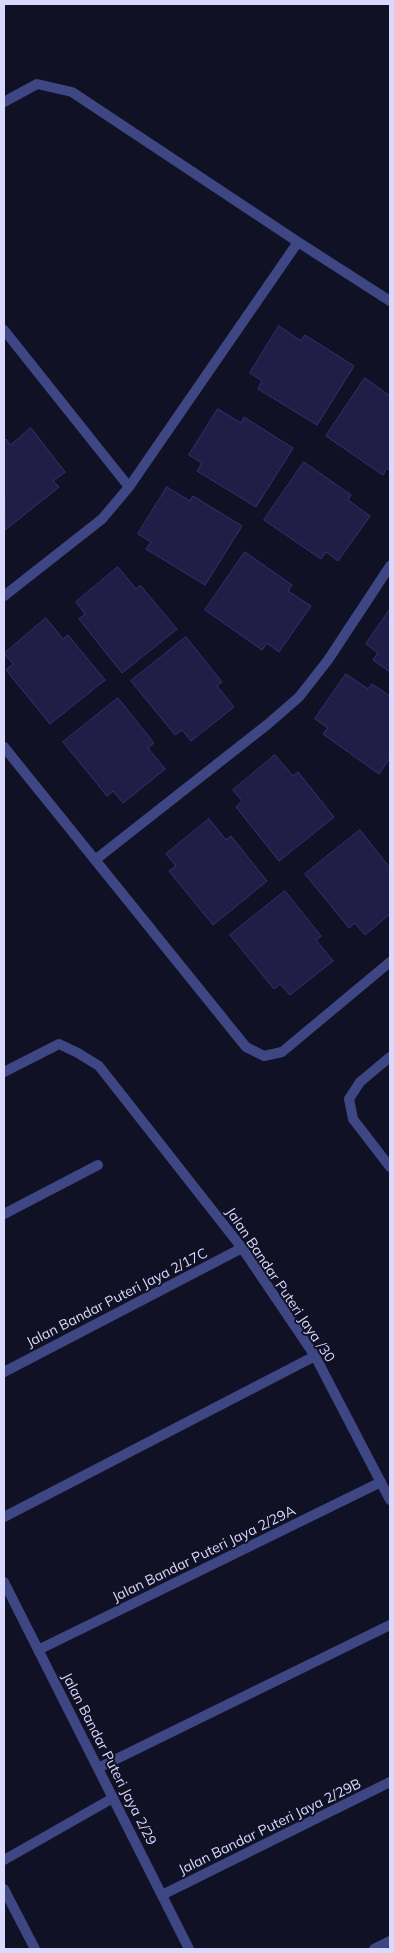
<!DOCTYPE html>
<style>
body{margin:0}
#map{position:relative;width:394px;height:1953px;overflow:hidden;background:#111126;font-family:Mulish,sans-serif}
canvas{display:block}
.frame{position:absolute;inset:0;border:5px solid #d8d9fd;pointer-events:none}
</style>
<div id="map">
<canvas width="394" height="1953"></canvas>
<div class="frame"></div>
</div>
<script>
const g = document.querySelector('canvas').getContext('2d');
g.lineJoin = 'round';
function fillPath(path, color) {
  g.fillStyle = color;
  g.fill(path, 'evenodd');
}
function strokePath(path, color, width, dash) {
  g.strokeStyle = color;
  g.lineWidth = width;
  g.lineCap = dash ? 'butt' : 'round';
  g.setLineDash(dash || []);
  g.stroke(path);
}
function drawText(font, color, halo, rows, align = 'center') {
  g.font = font + ' Mulish,sans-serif';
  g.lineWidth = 4;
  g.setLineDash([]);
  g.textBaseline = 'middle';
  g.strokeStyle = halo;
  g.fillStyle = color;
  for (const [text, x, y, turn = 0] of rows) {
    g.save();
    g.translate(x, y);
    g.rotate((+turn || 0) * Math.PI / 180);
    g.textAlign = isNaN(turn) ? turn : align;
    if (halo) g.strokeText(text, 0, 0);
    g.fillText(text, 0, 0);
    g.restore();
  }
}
const building = new Path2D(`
 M279,326L301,341L305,335L354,366L317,425L258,389L262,381L250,373Z
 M365,378L390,396V471L387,468L383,475L326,436Z
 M218,409L241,423L244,417L293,448L256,507L197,471L202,463L189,455Z
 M31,428L65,472L53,481L59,487L5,530L4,441L6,439L10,445Z
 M304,462L351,495L348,500L370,516L338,561L326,552L321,559L264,520Z
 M167,487L190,501L193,496L242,526L205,585L146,549L151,542L138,534Z
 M245,552L292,585L288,591L311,606L279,652L267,643L262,650L205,610Z
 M118,567L136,589L140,585L177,629L122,673L79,619L85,614L76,602Z
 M390,609V672L373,660L378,653L366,644Z
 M46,618L63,639L68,635L105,680L50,724L6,670L13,664L4,654Z
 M186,637L222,682L217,686L234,707L191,741L182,730L175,735L131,681Z
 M346,674L368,689L372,684L390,696V758L379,774L323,734L328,728L315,719Z
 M118,698L154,743L148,748L165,769L123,803L113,791L107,796L63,742Z
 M275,755L293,776L298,772L334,817L279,861L236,807L242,801L233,790Z
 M209,819L226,840L231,836L267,881L213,925L169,871L176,866L166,854Z
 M360,830L390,868V914L365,935L355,923L349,928L305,874Z
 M285,891L321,936L316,940L333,961L290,995L280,984L274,989L230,935Z`);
const service = new Path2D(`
 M4,1214L98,1165
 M4,1517L315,1356
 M98,1768L390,1625
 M4,1860L113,1798
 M4,1889L35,1949
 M374,1949L390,1941`);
const minor = new Path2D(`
 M4,102L37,84L72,92L298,242L390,301
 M4,330L129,487
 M4,596L102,519L129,487L298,242
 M4,747L246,1047L264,1056L282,1052L390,962
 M95,860L268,724L299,697L328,660L390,566
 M390,1057L360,1082L349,1099L353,1119L390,1167
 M4,1072L59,1044L78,1053L99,1066L242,1248L315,1356L390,1500
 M4,1372L242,1248
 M4,1582L189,1949
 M38,1650L381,1482
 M162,1895L390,1782`);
const streetNames = [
 ["Jalan Bandar Puteri Jaya /30",280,1285,56],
 ["Jalan Bandar Puteri Jaya 2/17C",117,1298,-27],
 ["Jalan Bandar Puteri Jaya 2/29A",204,1554,-26],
 ["Jalan Bandar Puteri Jaya 2/29",109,1759,63],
 ["Jalan Bandar Puteri Jaya 2/29B",270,1827,-26]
];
fillPath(building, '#201d47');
strokePath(building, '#343171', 1);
strokePath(service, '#3e4683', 10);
strokePath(minor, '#3e4683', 10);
drawText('14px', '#d8d9fd', '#111126', streetNames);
</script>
